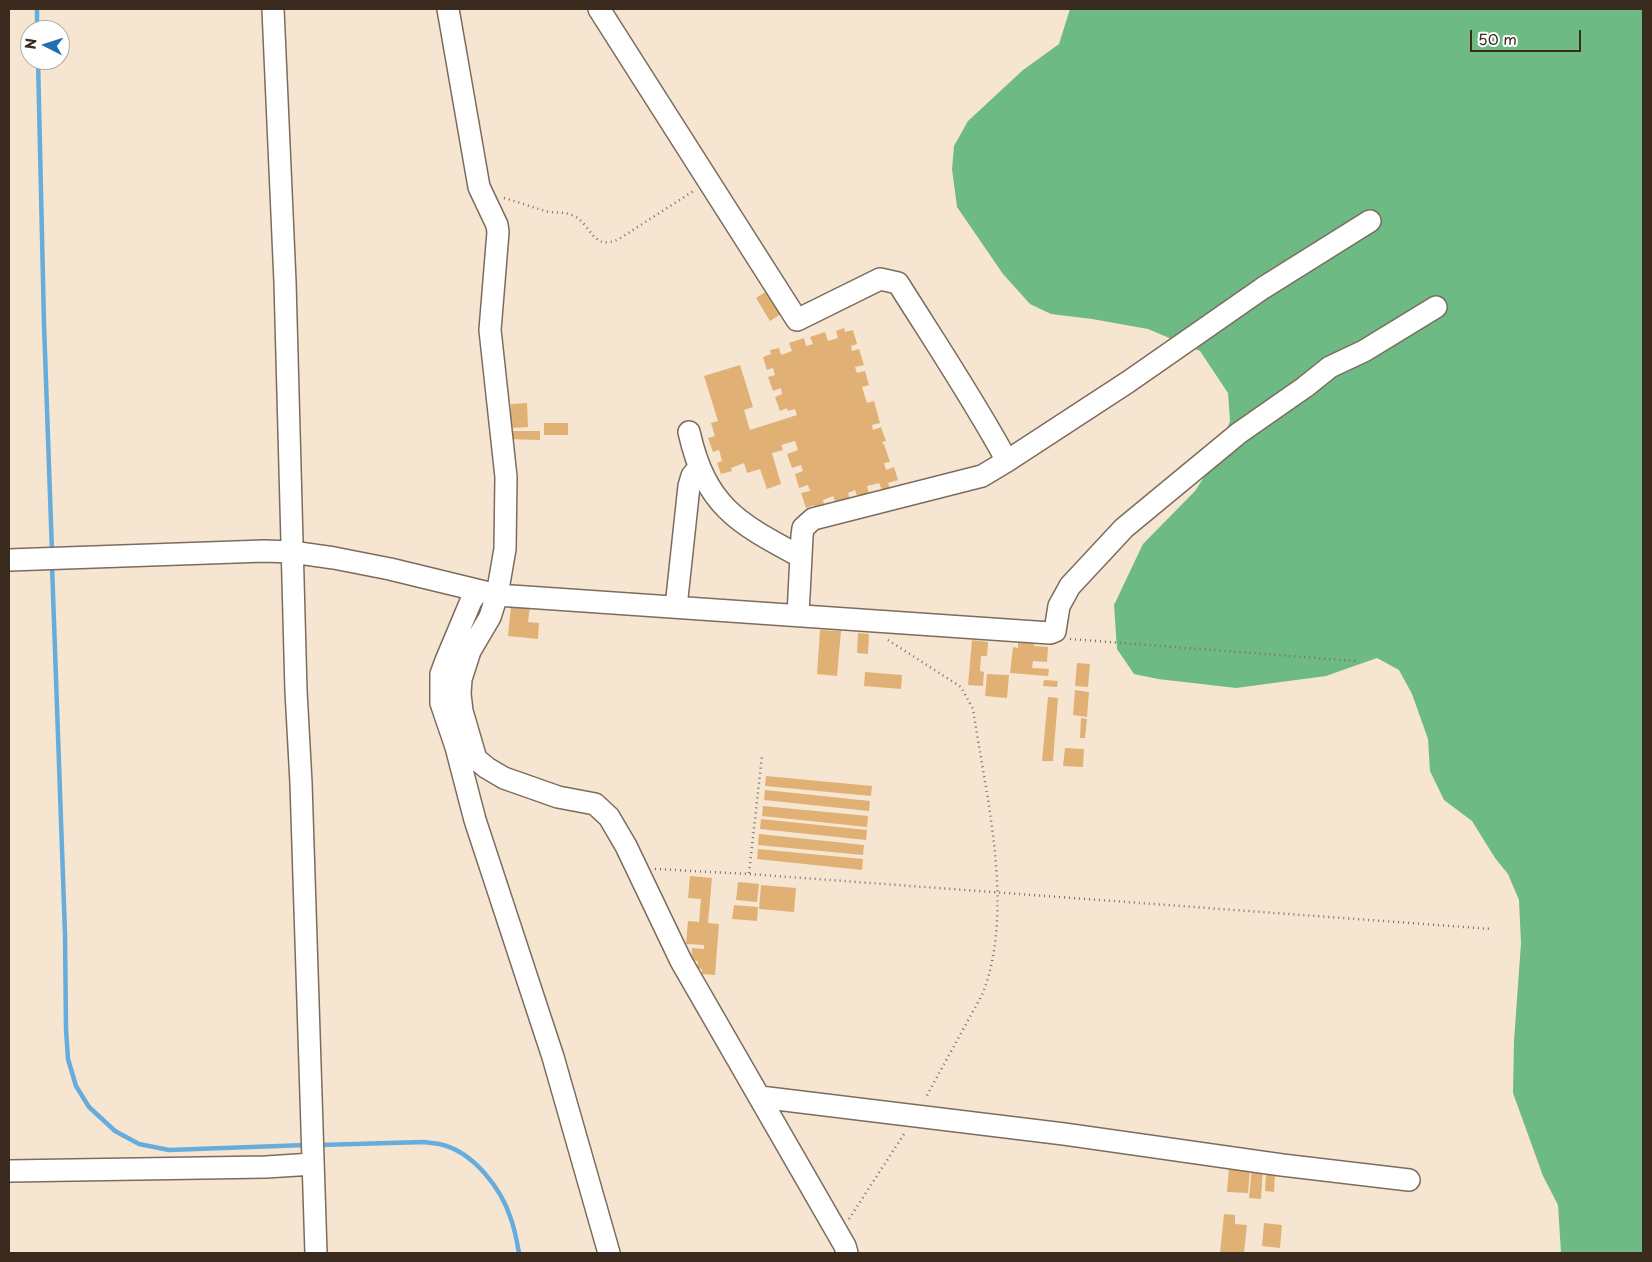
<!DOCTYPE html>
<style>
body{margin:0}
#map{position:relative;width:1652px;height:1262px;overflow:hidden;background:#f6e6d1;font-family:"Playpen Sans",sans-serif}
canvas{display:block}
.frame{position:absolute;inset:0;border:10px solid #3b2a1e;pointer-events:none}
.north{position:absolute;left:20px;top:20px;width:50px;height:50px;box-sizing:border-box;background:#fff;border:1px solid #b1aaa5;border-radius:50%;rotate:275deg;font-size:14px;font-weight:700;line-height:20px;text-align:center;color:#3b2a1e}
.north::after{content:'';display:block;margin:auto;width:18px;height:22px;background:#1f6fb2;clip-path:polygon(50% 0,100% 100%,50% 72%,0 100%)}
.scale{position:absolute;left:1470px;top:30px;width:111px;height:22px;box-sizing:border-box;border:2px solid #3b2a1e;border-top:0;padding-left:6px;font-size:15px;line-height:18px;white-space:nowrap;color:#3b2a1e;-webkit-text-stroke:4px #fff;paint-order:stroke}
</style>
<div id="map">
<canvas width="1652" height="1262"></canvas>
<div class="frame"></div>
<div class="north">N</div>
<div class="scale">50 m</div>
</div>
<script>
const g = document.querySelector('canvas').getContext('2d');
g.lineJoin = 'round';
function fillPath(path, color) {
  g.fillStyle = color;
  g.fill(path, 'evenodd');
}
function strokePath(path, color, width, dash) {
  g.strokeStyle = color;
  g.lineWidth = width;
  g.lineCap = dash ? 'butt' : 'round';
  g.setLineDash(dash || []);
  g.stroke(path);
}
const forest = new Path2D(`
 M1070,9H1643V1253H1561L1558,1205L1543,1176L1513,1093L1514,1041L1521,943L1519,900L1508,874L1495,858L1472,821L1444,800L1430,771L1428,739L1412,694L1399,670L1377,658L1326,676L1236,688L1158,679L1134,674L1117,649L1114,605L1143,544L1195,491L1217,457L1230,421L1228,393L1200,351L1148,329L1092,319L1051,314L1030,304L1003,274L957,207L952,169L954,146L968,121L1023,70L1059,44Z`);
const stream = new Path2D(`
 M37,9V30
 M38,60L44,324L52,552
 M52,565L65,934L66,1029L68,1059L76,1086L89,1107L115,1131L139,1144L169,1150L306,1145
 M319,1145L424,1142C429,1143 434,1143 439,1144C473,1151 501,1188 511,1219C515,1230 517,1242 519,1253`);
const building = new Path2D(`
 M770,289L784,312L770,321L756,298Z
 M844,328L845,332L853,330L857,344L851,346L852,351L859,349L864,365L855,367L857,373L865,371L869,385L862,387L867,403L874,401L880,423L872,425L873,430L881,427L886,441L882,442L883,444H884L890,462L884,463L886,470L894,467L898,480L888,483L890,488L882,490L879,483L867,486L869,494L858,498L855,490L848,493L850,500L836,504L833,496L823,500L825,508L816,511L814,505L806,508L801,493L810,491L808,485L799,488L795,474L803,471L801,465L792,468L787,454L798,450L795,441L781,445L783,450L772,453L781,484L767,489L760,469L747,473L744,463L731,468L732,471L721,474L717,463L722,461L719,450L713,452L708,438L715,436L711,423L718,421L704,376L740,365L753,407L744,410L750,430L797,415L795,409L788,411L787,408L780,411L775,397L782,394L781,388L773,391L768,377L775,375L773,368L767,370L763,357L771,354L770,350L779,348L781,355L792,351L789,343L804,338L806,346L813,344L810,337L825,332L828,341L838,338L836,331Z
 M527,403L528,427L511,428V404Z
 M544,423H568V435H544Z
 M508,431H540V440L508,439Z
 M511,605L530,606L528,622L539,623L538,639L508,636Z
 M820,630L841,631L837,676L817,674Z
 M858,633L869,634L868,654L857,653Z
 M972,640L988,642L987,656H981L980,671L984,672L983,686L968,685Z
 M1018,640L1035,641L1034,646L1048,647L1047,662L1033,661L1032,668L1049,669L1048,676L1010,673L1013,647L1018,648Z
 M1077,663L1090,664L1088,687L1075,686Z
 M865,672L902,675L901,689L864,686Z
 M987,674L1009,675L1007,698L985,696Z
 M1044,680L1058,681L1057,687L1043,686Z
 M1075,690L1089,692L1087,717L1073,715Z
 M1048,697L1058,698L1053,761H1042Z
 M1081,718L1087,719L1085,738H1080Z
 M1065,748L1084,749L1083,767L1063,766Z
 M766,776L872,786L871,796L765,786Z
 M765,790L870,801L869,811L764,800Z
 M763,806L868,816L867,827L762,816Z
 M761,819L867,830L866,840L760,829Z
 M759,834L864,845L863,855L758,845Z
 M758,849L863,859L862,870L757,859Z
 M690,876L712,878L708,923L719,924L715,975L702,974V969L697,968L698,961L691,960L692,948L704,949V945L686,944L688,921L699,922L701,899L688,898Z
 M738,882L759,884L757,902L736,900Z
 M761,885L796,888L794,912L759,909Z
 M734,905L758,907L757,921L732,919Z
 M1252,1166L1263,1167L1261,1199L1249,1198Z
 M1229,1167L1250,1169L1248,1193L1227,1192Z
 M1266,1174H1275L1274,1192L1265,1191Z
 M1224,1214L1235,1215V1224L1247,1225L1244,1253H1220Z
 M1264,1223L1282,1225L1280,1248L1262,1246Z`);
const path = new Path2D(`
 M504,198C519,202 534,208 549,212C557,213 565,212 572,215C592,223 591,252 619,239L695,190
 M1070,639L1356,661
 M888,640L961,687L973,709C986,797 1015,908 983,993L925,1099
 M655,869L749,874L1491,929
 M749,873L762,756
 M849,1219L906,1131`);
const minor = new Path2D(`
 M273,9L285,282L296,691L301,783L316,1253
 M448,9L479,187L497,225L498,232L490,330L506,477L505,549L497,595L490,617L470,651L461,679L460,694L462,711L476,759L487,768L504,778L558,797L595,804L609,817L626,846L681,961L845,1246L847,1253
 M599,9L797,320L880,279L898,283C935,342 974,400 1007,461
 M689,432C706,507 738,523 801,557
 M9,560L264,551L292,552L334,558L390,569L497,595L1050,633L1055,631L1059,606L1070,586L1124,528L1239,433L1305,387L1330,367L1364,351L1436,307
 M478,591L471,601L445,663L441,674V703L456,747L475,820L553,1057L609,1253
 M676,607L689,486L692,476L699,467
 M798,615L802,536L803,528L813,519L982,476L1007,461L1128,382L1263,288L1370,221
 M760,1097L1064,1134L1282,1165L1409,1180
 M9,1171L266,1167L313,1164`);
fillPath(forest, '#6eba84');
strokePath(stream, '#66addd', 4.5);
fillPath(building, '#e0b074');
strokePath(minor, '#7c6c5d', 24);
strokePath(path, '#7c6c5d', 2.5, [1, 4]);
strokePath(minor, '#fff', 21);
</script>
